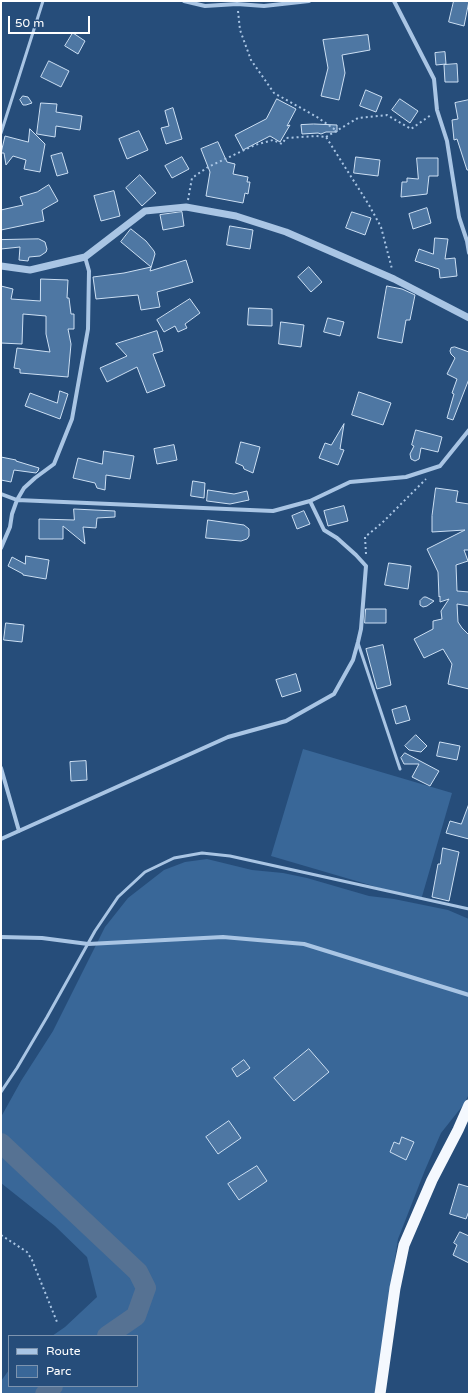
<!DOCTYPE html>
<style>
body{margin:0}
#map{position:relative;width:470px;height:1395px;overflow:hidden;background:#264d7a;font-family:"Varela Round",sans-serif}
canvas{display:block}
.frame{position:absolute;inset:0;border:2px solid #fff;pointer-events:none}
.legend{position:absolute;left:8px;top:1335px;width:130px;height:52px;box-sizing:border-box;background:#264d7a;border:1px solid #7d94af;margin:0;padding:5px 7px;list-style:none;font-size:12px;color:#fff}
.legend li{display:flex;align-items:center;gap:8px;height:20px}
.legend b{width:20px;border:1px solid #7d94af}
.scale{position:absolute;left:8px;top:16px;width:82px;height:18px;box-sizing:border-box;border:2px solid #fff;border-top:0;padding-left:5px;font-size:12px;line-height:14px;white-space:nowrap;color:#fff;-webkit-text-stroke:3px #264d7a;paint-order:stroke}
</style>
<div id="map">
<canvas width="470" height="1395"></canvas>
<div class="frame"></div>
<ul class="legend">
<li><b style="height:5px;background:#a9c5e4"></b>Route</li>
<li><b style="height:11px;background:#396798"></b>Parc</li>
</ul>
<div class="scale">50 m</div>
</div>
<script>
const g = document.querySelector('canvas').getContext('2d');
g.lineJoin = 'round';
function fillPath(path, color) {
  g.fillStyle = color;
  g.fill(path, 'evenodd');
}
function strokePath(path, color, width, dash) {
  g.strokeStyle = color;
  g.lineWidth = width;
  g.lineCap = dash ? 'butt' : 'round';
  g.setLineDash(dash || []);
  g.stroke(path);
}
const green = new Path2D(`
 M303,749L452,793L421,900L271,856Z
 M207,859L252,870L283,873L307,878L369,896L394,899L448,910L469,919V1094L464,1104L441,1133L425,1170L398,1239L388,1302L376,1394H1V1381L9,1370V1386H137V1336H52L65,1327L97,1297L87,1257L55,1226L1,1183V1117L21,1081L53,1031L105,927L128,898L164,870L185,862Z`);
const river = new Path2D(`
 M1,1143L138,1272L146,1288L136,1316L107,1336
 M45,1394L53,1386`);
const building = new Path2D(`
 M454,1H469L464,26L449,22Z
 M73,33L85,41L78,54L65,46Z
 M368,35L370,50L342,55L345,73L339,100L321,96L328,68L323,40Z
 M445,52L446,64L436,65L435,53Z
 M49,61L69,71L61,87L41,77Z
 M457,64L458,82H445L444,65Z
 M366,90L382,97L376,112L360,106Z
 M23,96L28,97L32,103L26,105H23L20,100Z
 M277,99L296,109L287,126L290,125L280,142L270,136L243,150L235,135L266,119Z
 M400,99L418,111L410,123L392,110Z
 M469,100V170H467L457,139L454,140L452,120L458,119L455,103Z
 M41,103L57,104L56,112L82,116L80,130L56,126L55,137L37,134Z
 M173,108L182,139L166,144L161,128L169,126L165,111Z
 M314,124L337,125V132H326L321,134L318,133L302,134L301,125Z
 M30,129L45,144L40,172L24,169L26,160L13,156L6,165L4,153H1L5,136L28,142Z
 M139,131L148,150L127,159L119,139Z
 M218,142L227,162L235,164L233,174L248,177L247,182H250L248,194L245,193L243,203L206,196L210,172L201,149Z
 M62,153L68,173L57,176L51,156Z
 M182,157L189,169L172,178L165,166Z
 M356,157L380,160L378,176L354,173Z
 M417,158H438V176H429L427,194L401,197L402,182H407V178L418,179Z
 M140,175L156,193L142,206L126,188Z
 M49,185L58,201L42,210L44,221L1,230V210L23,205L20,197L37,192Z
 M114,191L120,216L101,221L94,196Z
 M427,208L431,223L413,229L409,214Z
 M182,212L184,226L163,230L160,215Z
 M352,212L371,218L365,235L346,228Z
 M230,226L253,230L250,249L227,245Z
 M131,229L146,241L154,251L155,254L150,271L186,260L193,282L157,292L160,307L141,310L138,295L96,299L93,277L124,273L151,267L121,242Z
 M435,238L448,239L445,259L455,258L457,276L440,278L439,269L415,261L419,249L433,254Z
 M39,239L45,242L47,249L46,252L40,256L29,257L28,261L19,260L20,247L1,249V240Z
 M309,267L322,282L311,292L298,277Z
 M41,279L68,280L67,298H69L71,314H74V329H68L71,344L68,377L20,373V369L14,368L17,348L50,352L46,334V316L23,314L22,344L1,343V286L13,289L11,299L40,301Z
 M387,286L402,289L415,295L410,320H406L402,343L378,338Z
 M190,299L200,313L185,324L187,328L178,332L175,326L164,332L157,320Z
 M249,308L272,309V326L248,325Z
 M328,318L344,322L340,336L324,332Z
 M281,322L304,325L301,347L279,344Z
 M157,331L163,351L153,354L165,386L147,393L137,367L107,382L100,368L127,356L116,344Z
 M455,347L469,352V379L453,420L447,418L454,394L452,393L457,379L447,374L455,358L451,354L450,351L451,348Z
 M60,391L68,394L60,419L25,406L30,393L57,403Z
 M359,392L391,403L383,425L352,415Z
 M344,424L340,449L344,450L338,465L319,458L325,443L331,445Z
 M416,430L442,437L438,452L421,448L419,459L415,461L411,459L410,454L414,446L412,445Z
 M241,442L260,447L253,473L244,469L243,466L236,463Z
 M174,445L177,460L157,464L154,449Z
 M104,451L134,456L130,479L106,475L105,490L97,488L95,483L73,478L78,458L102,464Z
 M1,457L16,460V461L39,468L38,471L36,473L14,470L11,482L1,480Z
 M193,481L205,483L204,498L191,496Z
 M436,488L458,491L456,502L469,504V550H464L468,561L456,565L457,591L469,592V606L457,604L458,622L462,628L469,635V689L448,684L452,664L443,649L424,658L414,639L433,629V621L442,619L441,611L449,599L440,602V596L439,597L438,572L427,549L465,530L432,532V516Z
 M208,490L234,494L247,491L249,500L230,504L207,501Z
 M344,506L348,521L328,526L324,511Z
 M74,509L115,511V517L97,518L96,528L83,527L85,544L63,526V539H39V519L74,520Z
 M304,511L310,524L297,529L292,516Z
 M208,520L244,525L249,529V536L247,539L241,541L206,538Z
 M26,556L49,560L46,579L23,575V574L8,566L12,557L25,564Z
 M389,563L411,566L408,589L385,585Z
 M424,597H426L434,601L427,606L423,607L420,605V601Z
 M366,609H386V623H365Z
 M6,623L24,625L22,642L4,640Z
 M383,645L391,685L377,689L366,649Z
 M296,674L301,691L282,697L276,680Z
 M406,706L410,720L396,724L392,710Z
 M416,735L427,746L421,752L409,750L405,746Z
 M440,742L460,746L457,760L437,756Z
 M405,753L439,771L430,786L412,777L419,764H404L401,758Z
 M86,761L87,780L71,781L70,762Z
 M469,804V839L446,833L450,821L461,824Z
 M443,848L459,852L449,901L432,897L438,864H440Z
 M309,1049L329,1072L294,1101L274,1078Z
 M244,1060L250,1068L237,1077L232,1069Z
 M229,1121L241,1138L218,1154L206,1137Z
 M402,1137L414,1142L406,1160L390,1152L394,1142L399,1144Z
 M257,1166L267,1181L239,1200L228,1184Z
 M459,1184L469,1187V1211L466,1219L450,1214Z
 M460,1232L469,1236V1263L453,1255L457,1245L454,1243Z`);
const path = new Path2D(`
 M238,11L240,30L251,60L274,93L317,117L337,131
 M326,137L358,118L387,115L411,129L431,115
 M188,200L192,178L208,167L255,145L273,140L282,144L286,138L316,136L326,137L369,205L381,227L392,269
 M366,554L365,537L382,523L426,479
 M1,1235L27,1252L32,1260L57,1322`);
const service = new Path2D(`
 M1,133L43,1
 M358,643L400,769
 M1,1092L17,1068L47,1017L95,931L118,897L145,872L174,858L202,853L230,856L469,909`);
const minor = new Path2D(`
 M184,1L205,6L237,4L264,6L309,1
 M394,1L434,79L437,110L447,141L459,217L467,241L469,253
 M1,494L17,500L24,488L35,478L54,464L72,419L88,329L89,271L85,257
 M1,548L10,527L12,514L17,500L273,511L310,501L350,482L406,477L440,466L469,430
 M1,768L19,831
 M1,839L228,737L286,721L334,694L353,660L358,642L361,629L366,566L356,555L337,538L324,530L310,501
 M1,937L42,938L88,944L223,937L304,944L469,995`);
const tertiary = new Path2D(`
 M1,266L30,270L85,257L145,211L186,207L236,216L286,232L394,279L469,318`);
const trunk = new Path2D(`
 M380,1394L395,1288L404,1245L432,1180L458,1130L469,1105`);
fillPath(green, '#396798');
strokePath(river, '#567293', 20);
fillPath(building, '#4e77a3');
strokePath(building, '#ccdff3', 1);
strokePath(path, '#a9c5e4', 2, [2, 3]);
strokePath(service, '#a9c5e4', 3);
strokePath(minor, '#a9c5e4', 4);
strokePath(tertiary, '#a9c5e4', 7);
strokePath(trunk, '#f4f8fe', 11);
</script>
